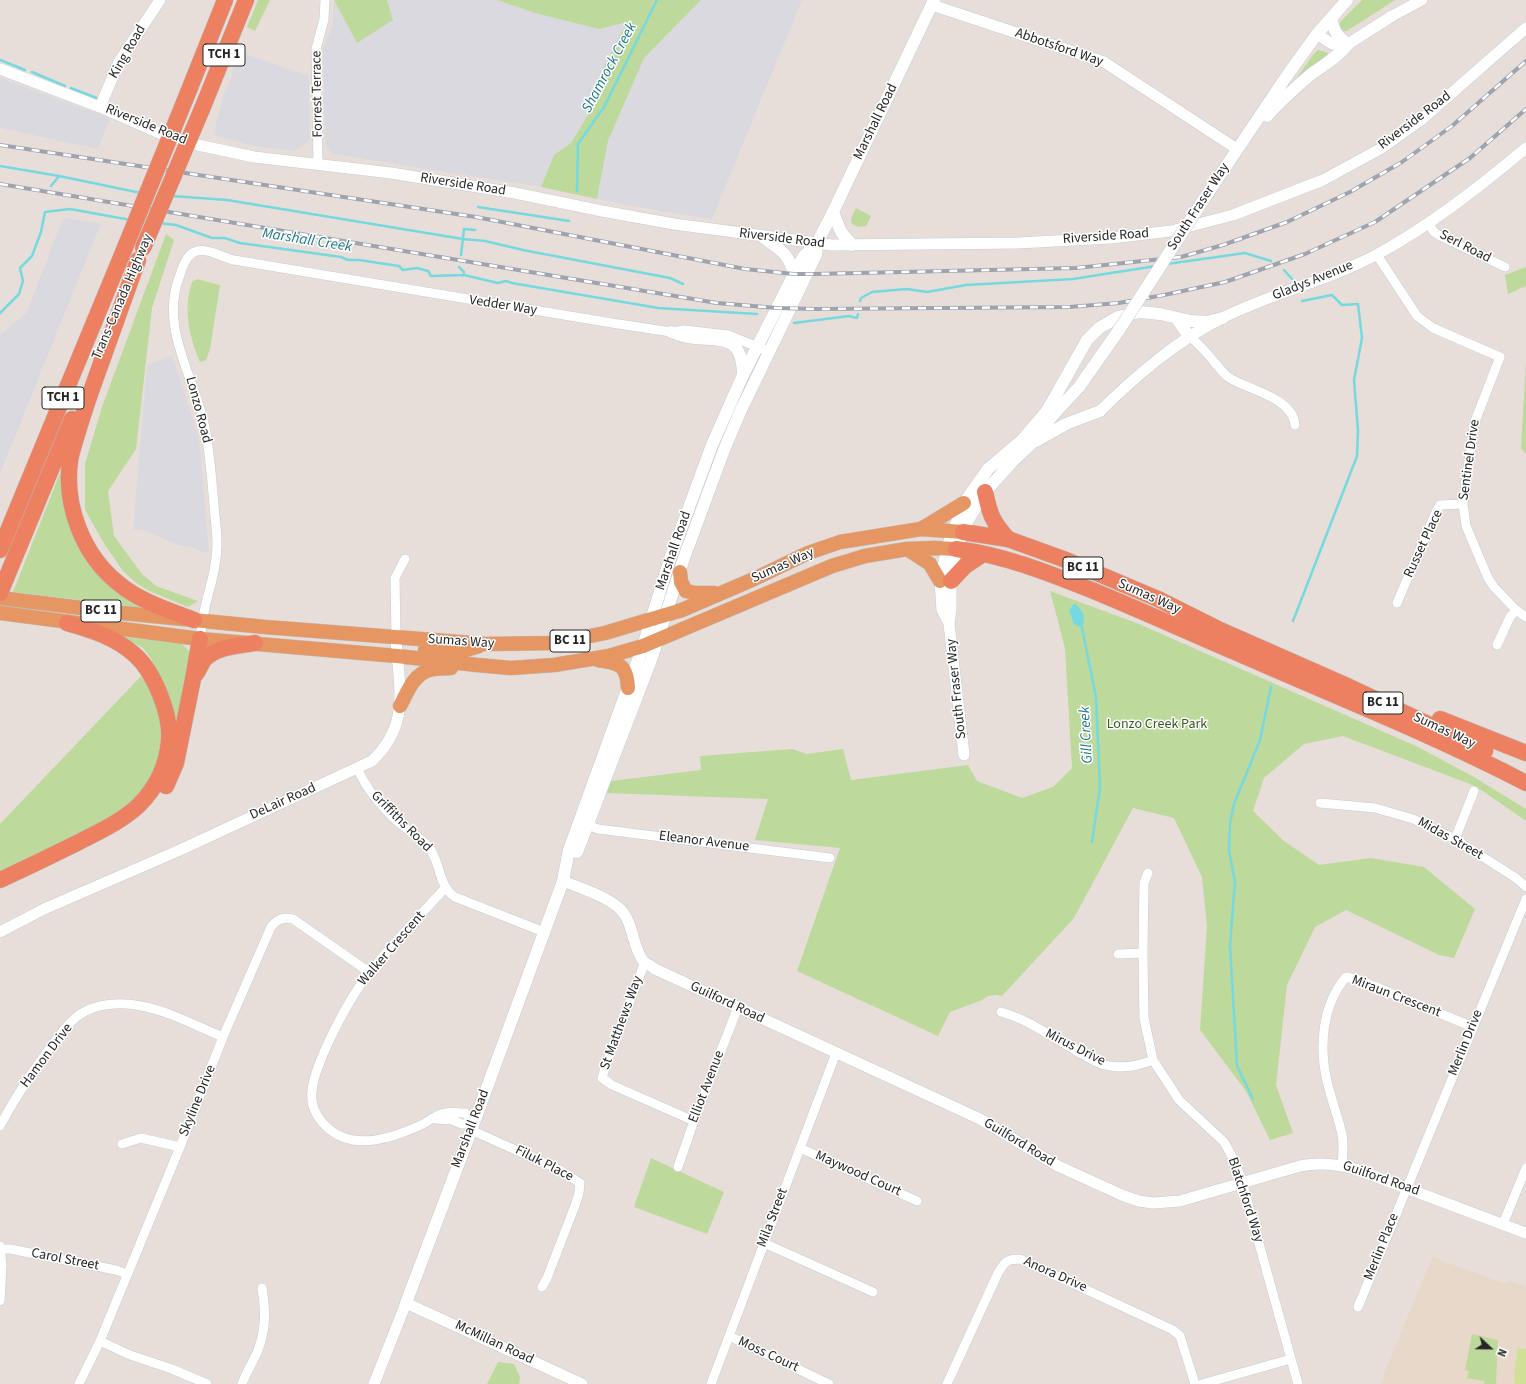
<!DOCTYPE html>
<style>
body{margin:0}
#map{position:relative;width:1526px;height:1384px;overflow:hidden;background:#e8ded9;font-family:"Source Sans 3",sans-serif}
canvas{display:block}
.north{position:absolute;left:1470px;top:1328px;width:40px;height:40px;-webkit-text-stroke:3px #fff;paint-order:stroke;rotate:112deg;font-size:11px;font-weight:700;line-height:16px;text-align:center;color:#262626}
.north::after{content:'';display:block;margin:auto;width:14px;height:18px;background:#262626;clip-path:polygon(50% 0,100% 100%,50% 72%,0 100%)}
</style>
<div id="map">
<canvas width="1526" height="1384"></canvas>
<div class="north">N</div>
</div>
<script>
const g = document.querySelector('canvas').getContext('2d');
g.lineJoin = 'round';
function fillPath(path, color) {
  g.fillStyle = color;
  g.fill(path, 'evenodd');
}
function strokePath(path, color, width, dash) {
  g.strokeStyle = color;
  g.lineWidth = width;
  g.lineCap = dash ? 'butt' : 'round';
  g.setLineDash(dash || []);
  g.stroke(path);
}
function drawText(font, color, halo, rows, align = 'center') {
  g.font = font + ' "Source Sans 3",sans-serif';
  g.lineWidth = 3;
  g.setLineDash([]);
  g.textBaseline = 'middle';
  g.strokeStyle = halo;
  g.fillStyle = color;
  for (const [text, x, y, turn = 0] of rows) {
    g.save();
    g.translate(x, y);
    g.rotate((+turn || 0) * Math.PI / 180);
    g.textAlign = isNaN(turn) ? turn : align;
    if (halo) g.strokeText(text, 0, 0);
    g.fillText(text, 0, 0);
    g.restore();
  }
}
const industrial = new Path2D(`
 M337,0H497L535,13L628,21L598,78L591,110L571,143L554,155L541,187L333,154L325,145L323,49L333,24V3Z
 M701,0H802L712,219L667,212L597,199L608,141L644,58Z
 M245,54L309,76V140L295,151L254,146L213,135L224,95L230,82L235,63L239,58L243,59Z
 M0,78L110,118L98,149L0,128Z
 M63,218L101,223L0,474V335L27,312Z
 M172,355L199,437L209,552H202L194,548L178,545L147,531L133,529L147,365Z`);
const education = new Path2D(`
 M1432,1257L1507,1284L1509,1280L1526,1287V1384H1380Z`);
const green = new Path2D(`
 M258,0H270L255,31L247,27Z
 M334,0H387L393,20L357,43Z
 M497,0H701L644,58L608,141L597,199L541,187L554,155L571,143L591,110L598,78L627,22L599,29L535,13Z
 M1362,0H1395L1347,31H1343L1339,25L1341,21Z
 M1318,50L1328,53L1327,56L1294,82L1312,56Z
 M856,208L871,216L866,226L858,227L852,224L851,219Z
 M166,234L174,240L152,308L136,449L108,491L114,536L142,574L156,586L198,601L188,607L149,591L135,582L123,571L105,545L85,510V464L102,407Z
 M1526,267V286L1508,294L1505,275Z
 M197,279L220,285L210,349L206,360L200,362C189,337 183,308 192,282Z
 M1526,361V454L1521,448Z
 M64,463L96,570L143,608L13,592Z
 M1050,591L1139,624L1418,747L1474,777L1526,809V821L1483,791L1470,784L1343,736L1304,744L1264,778L1253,811L1284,841L1319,865L1371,858L1424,867L1475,909L1454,958L1439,955L1346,910L1315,927L1287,985L1276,1085L1293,1133L1270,1140L1246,1091L1200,1030L1207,926L1202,877L1174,818L1133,808L1074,918L1002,996L996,995L988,996L982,1000L950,1012L938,1036L797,971L840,848L755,840L768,799L606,793L611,781L701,770L700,756L792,749L807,754L843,749L851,780L968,765L977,781L1022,798L1053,787L1072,768L1065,648Z
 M123,637L182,644L190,652L178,729L153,776L130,807L89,830L0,873V824L144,673L152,660L143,648Z
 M651,1158L724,1192L707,1234L634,1207Z
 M1472,1334L1498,1340L1496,1384H1484L1485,1381L1467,1378L1469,1371L1465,1370Z
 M498,1362L514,1364L520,1377L519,1384H487Z`);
const pitch = new Path2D(`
 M1517,1348L1526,1349V1384H1514Z`);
const water = new Path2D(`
 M1075,603C1084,613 1086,615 1082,628L1074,624L1069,610Z`);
const stream = new Path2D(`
 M0,60L25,70
 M32,72L65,86
 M71,88L99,99
 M0,166L59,176
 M51,186L59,176L141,193
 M577,191L578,144L604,107L657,0
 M172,196L227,200L463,239L485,241L523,250L670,278L683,284
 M478,207L569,221
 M159,223L176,225L212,238H225L240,243L341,257L348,260H359L399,266L403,270L417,268L428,271L431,276L464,275L498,283L506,281L512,283L658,308L757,314
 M461,255L464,229L475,230
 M1167,264L1245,253L1271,261
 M459,267L464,272V275
 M1284,270L1292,279
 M860,301L861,298L872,292L907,289L927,292L966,285L1073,279L1156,266
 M0,313L19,294L23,281L20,268L32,256L41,232L45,212L70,209L131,220
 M794,323L849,316L857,318L858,314
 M1293,621L1357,456L1358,431L1354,380L1362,338L1358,304L1342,305L1332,295L1302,301
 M1082,628L1096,697L1100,788L1092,842
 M1253,1099L1237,1066L1230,945L1235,882L1229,850L1230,823L1234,804L1260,740L1271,687`);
const minor = new Path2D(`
 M318,164L316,49L324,19L325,0
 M1428,223L1434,232L1440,236L1505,267
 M1377,255L1417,316L1433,328L1500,357L1474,424L1463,504L1466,526L1488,578L1494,587L1516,610L1526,617
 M1189,336C1199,344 1207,353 1215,363C1219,367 1223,373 1228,377C1247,390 1293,397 1295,425
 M1397,603L1436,512L1440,505L1463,504
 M396,637L395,578L405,559
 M200,639C202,627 203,615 206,603C211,583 217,565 217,544C217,531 215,518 214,505C212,481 210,456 206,433C197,380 158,329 180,275C182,268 185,261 189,256C200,243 221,257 234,260L612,323L671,332L684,330L728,335L770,352
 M1497,645L1510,617L1516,610
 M357,768C367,790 380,806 398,822C408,830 420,837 429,847C441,863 438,886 455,897L544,932
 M1320,803L1375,808L1413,819L1455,839L1516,878L1526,887
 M582,823L598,829L830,858
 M1455,839L1474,791
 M1148,873L1144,883L1143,953L1144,1018L1153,1060L1179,1100L1224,1142L1235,1162L1242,1182L1298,1384
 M445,888C420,916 393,943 370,972C351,995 315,1061 312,1091C309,1115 330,1136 353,1140C376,1144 402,1134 423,1124C429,1121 435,1116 441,1114C449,1111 457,1113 465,1113L474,1123
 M1118,954L1143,953
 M645,962L607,1061L602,1078L612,1085L694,1121
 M1001,1012C1027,1019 1051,1036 1075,1050C1084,1055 1095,1063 1105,1065C1121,1069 1138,1066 1153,1060
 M436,1119L452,1120L462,1124L474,1123
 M0,1126C14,1099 31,1074 49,1049C58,1038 67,1023 79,1015C96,1003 121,1002 141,1006C167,1010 198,1027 223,1037
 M471,1130L560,1170L580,1183L579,1193L576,1203L547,1278L542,1287
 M122,1144L141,1138L180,1147
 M800,1148L917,1201
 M1342,1165C1343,1155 1344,1144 1342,1134C1338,1116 1331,1099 1327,1081C1319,1047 1322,1005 1346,977L1359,980L1473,1027
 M678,1167L696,1115L738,1007
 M1503,1224L1526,1168
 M764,1243L873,1292
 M0,1246L2,1266L0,1301
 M1,1249H10L116,1270L127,1274
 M1358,1307L1526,899
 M729,1336L829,1384
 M100,1341L130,1355L172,1369L207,1384
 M79,1384L100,1341L180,1147L223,1037L271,927C277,919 283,917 293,919L369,972
 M242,1384C246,1373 252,1363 257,1353C266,1330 266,1312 262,1288
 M711,1384L836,1053
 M947,1384L998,1273C1005,1262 1006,1259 1020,1259L1173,1330L1180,1336L1195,1384
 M1202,1384L1291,1359`);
const tertiary = new Path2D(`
 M932,5L1104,62L1237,149
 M1317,34L1332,44L1340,45L1348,44L1392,16L1422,0
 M0,69L100,107L159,133L198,145L254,157L391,173L515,193L602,211L674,224L832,245L1018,243L1111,238L1171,231L1233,215L1323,180L1380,149L1421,120L1526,28
 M100,107L119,62L160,0
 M1100,411C1136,376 1176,341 1222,318C1272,293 1327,281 1376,255C1430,226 1479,187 1526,148
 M947,548L940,581L942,610L949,623
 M956,549L951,581V609L949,624L964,755
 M563,881C580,888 609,897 621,910C634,924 632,947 644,962C647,964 651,966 655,969L980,1119L1058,1166L1124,1196L1139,1201L1153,1203L1180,1201L1300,1166C1321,1162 1338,1164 1358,1170L1526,1233
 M0,932L44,909L180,850L372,761C412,723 398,686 396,637
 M374,1384L406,1303L582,1384`);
const secondary = new Path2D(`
 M1267,116C1280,101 1295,88 1310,75C1324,65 1338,57 1348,44C1337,37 1334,31 1331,18
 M1204,199L1286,77L1317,34L1347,0
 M833,212L841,232L852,245
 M763,237C779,249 789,253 794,274
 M1177,319L1189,336
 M671,332C675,333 679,335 683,336C712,344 742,327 743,375
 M1024,438L1047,411L1087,340L1099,328L1118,317L1140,312L1160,314L1191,321L1207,322L1223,318
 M1036,441L1066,424L1100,411
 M947,548L964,503L988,469L1029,434
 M956,549L967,522L985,492L1012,462L1030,445L1052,416L1079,387L1119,330
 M577,852L651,660L684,558L724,450L741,410L816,255L817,243
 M406,1303L468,1139L563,881L569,850L643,646L670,559L712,445L743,375L794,274L804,256L817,243L833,212L934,0`);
const trunk = new Path2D(`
 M921,529L964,503
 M907,549L930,564L940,581
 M680,572L681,582L686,591L695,593H714
 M0,598L122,613L265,627L485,644L556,643L605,633L682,610L754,579L808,553L840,542L921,529L963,532
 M0,613L200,639L397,656L477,665L511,668L554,665L609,656L643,646L832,566L865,556L907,549L935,548L956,549
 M425,650L459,652L479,646
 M598,660C620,663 627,665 628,688
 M400,706C407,693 413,675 429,670C436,668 444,668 451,668`);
const motorway = new Path2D(`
 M185,100L225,0
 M202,109L246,0
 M138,260C124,300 109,340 95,380C88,399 82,418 76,438C74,445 71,453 70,461C64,506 83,555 118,583C139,601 168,610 194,620
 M985,492C990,515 992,521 1008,539
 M963,532L1008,539L1066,560L1158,599L1218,629L1343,684L1485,751
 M956,549C1003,555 1046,572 1089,589C1138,609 1186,631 1235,652C1332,695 1432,734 1526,783
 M0,550L126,245
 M951,581L965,566L983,554
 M0,593L72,419
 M196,674C199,670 201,664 204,660C216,646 239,646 255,643
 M1440,719L1526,753
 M166,786L176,763L193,679L200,639
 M0,880C26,868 51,856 77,843C98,832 121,822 139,805C156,788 167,765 169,740C171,714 154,672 135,655C115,637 92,630 67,623`);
const rail = new Path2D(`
 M0,145L476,217L745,269L794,274H815L1076,268L1181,257L1223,245L1287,222L1350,192L1402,162L1452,126L1526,61
 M0,184L717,303L777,308L816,309L1069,307L1119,303L1164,295L1225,282L1305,254L1375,222L1470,158L1526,109`);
const secondaryBridge = new Path2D(`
 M1119,330L1204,199`);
const motorwayBridge = new Path2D(`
 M126,245L185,100
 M143,248L202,109`);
const shields = [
 [224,55,42],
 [63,398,42],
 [1083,568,40],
 [101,611,40],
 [570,641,40],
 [1383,703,40]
];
const shieldNames = [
 ["TCH 1",224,55],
 ["TCH 1",63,398],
 ["BC 11",1083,568],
 ["BC 11",101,611],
 ["BC 11",570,641],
 ["BC 11",1383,703]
];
const streetNames = [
 ["Abbotsford Way",1059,48,19],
 ["King Road",128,52,-60],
 ["Forrest Terrace",318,94,-91],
 ["Riverside Road",1415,121,-37],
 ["Marshall Road",876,122,-64],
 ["Riverside Road",146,125,22],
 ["Riverside Road",463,185,9],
 ["South Fraser Way",1199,207,-57],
 ["Riverside Road",1106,237,-4],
 ["Riverside Road",782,239,7],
 ["Serl Road",1465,247,27],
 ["Gladys Avenue",1313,281,-22],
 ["Trans-Canada Highway",123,297,-67],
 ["Vedder Way",503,306,9],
 ["Lonzo Road",198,410,75],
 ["Sentinel Drive",1470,460,-82],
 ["Russet Place",1424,544,-65],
 ["Marshall Road",674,551,-71],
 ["Sumas Way",783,566,-24],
 ["Sumas Way",1149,597,24],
 ["Sumas Way",461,642,4],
 ["South Fraser Way",957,689,-96],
 ["Sumas Way",1444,731,25],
 ["DeLair Road",283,802,-24],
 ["Griffiths Road",401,822,45],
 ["Midas Street",1450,839,29],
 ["Eleanor Avenue",704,842,7],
 ["Walker Crescent",392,949,-49],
 ["Miraun Crescent",1396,997,21],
 ["Guilford Road",727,1003,25],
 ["St Matthews Way",622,1023,-70],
 ["Merlin Drive",1466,1043,-68],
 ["Mirus Drive",1075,1048,27],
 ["Hamon Drive",47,1056,-53],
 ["Elliot Avenue",707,1087,-69],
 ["Skyline Drive",198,1101,-68],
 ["Marshall Road",471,1129,-69],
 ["Guilford Road",1019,1143,31],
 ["Filuk Place",544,1164,27],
 ["Maywood Court",858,1174,24],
 ["Guilford Road",1381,1179,19],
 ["Blatchford Way",1245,1200,72],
 ["Mila Street",773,1218,-69],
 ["Merlin Place",1382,1247,-68],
 ["Carol Street",65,1260,11],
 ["Anora Drive",1055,1275,24],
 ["McMillan Road",494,1343,25],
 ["Moss Court",768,1355,25]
];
const parkNames = [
 ["Lonzo Creek Park",1157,725]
];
const waterNames = [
 ["Shamrock Creek",610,68,-62],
 ["Marshall Creek",307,241,9],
 ["Gill Creek",1087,735,-93]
];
fillPath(industrial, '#dad9e0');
fillPath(education, '#e8d8ca');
fillPath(green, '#bdd99b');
fillPath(pitch, '#d0e097');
fillPath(water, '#76d9e0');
strokePath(stream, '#76d9e0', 2.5);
strokePath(minor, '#c5cad3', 10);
strokePath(tertiary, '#c5cad3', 12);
strokePath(secondary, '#c5cad3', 13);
strokePath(trunk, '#bebebe', 15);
strokePath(motorway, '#bebebe', 17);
strokePath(minor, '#fff', 9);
strokePath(tertiary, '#fff', 11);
strokePath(secondary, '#fff', 12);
strokePath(trunk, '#e69663', 14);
strokePath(motorway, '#ec8060', 16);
strokePath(rail, '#9da3af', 4);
strokePath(rail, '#fff', 2.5, [8]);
strokePath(secondaryBridge, '#c5cad3', 13, []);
strokePath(motorwayBridge, '#bebebe', 17, []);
strokePath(secondaryBridge, '#fff', 12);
strokePath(motorwayBridge, '#ec8060', 16);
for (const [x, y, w] of shields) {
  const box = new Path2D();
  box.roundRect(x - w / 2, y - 11, w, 22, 3);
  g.fillStyle = '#fff';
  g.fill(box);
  strokePath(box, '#262626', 1);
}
drawText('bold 13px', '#262626', null, shieldNames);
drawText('14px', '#262626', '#fff', streetNames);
drawText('14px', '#385a20', '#fff', parkNames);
drawText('italic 15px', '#1b7786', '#fff', waterNames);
</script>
